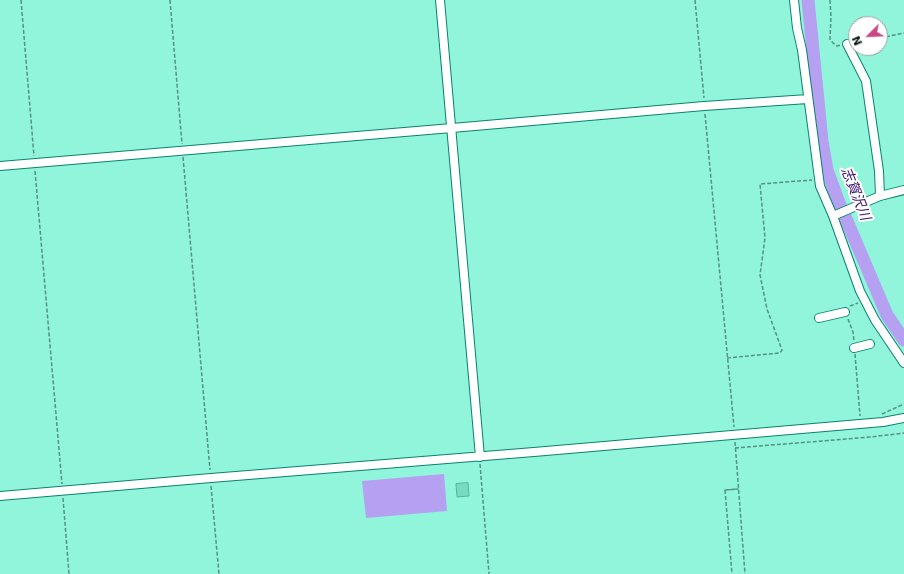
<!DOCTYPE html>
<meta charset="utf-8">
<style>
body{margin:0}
#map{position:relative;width:904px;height:574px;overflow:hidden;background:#91f5db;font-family:"DejaVu Sans",sans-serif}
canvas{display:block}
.north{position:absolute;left:848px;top:16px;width:40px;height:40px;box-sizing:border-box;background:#fff;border:1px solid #99a19f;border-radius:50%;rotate:246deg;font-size:11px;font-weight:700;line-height:16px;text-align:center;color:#011510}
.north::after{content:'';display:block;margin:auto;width:14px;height:18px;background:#cc4584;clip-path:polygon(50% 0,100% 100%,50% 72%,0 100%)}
</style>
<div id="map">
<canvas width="904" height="574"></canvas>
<div class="north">N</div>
</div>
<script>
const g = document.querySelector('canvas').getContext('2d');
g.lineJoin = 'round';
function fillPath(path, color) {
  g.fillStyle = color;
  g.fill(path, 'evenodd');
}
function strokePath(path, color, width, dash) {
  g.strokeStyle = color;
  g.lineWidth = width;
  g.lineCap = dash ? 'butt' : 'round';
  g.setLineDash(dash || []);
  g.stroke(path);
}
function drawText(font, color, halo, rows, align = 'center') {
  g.font = font + ' "DejaVu Sans","Noto Sans JP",sans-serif';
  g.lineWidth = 4;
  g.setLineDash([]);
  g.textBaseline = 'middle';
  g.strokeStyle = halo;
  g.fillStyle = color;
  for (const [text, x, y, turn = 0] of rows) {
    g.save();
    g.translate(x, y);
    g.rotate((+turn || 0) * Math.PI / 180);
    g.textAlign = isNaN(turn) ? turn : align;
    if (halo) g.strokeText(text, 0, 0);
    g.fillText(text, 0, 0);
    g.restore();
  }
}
const water = new Path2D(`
 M444,474L447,511L366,518L362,481Z`);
const river = new Path2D(`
 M808,0L822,141L827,170L838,200L887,315L904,340`);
const building = new Path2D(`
 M468,483L469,496L457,497L456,484Z`);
const path = new Path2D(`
 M21,0L34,156
 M170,0L182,144
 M695,0L704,98
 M830,0L831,17L830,39L833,43L837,46L841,45
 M880,38L904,33
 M705,114L734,427
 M183,157L210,470
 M35,171L62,484
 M850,306L858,303
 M848,319L853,332L854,341
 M855,354L860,416
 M727,358L780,353L782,350L767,309L760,275L765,238L760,184L812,180
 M882,414L904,404
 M735,442L745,574
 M735,448L871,437L904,433
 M480,464L489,574
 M211,486L219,574
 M737,489L725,490L738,489Z
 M725,490L732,574
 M63,498L69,574`);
const minor = new Path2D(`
 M440,0L480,457
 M794,0L797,28L802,50L820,186L833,216L860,291L875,320L904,363
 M847,44L866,81L879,171L880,196
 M0,166L452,128L704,106L808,99
 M833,216L880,196L904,190
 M819,318L845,312
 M854,348L870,344
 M0,496L211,478L534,452L883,422L904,418`);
const waterNames = [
 ["志賀沢川",855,194,68]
];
fillPath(water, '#b5a0f2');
strokePath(river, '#b5a0f2', 13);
fillPath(building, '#77dbc1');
strokePath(building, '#50b59d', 1);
strokePath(minor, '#08836e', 10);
strokePath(path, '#529382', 1.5, [4, 2]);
strokePath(minor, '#fff', 8);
drawText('italic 14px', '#39106f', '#fff', waterNames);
</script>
